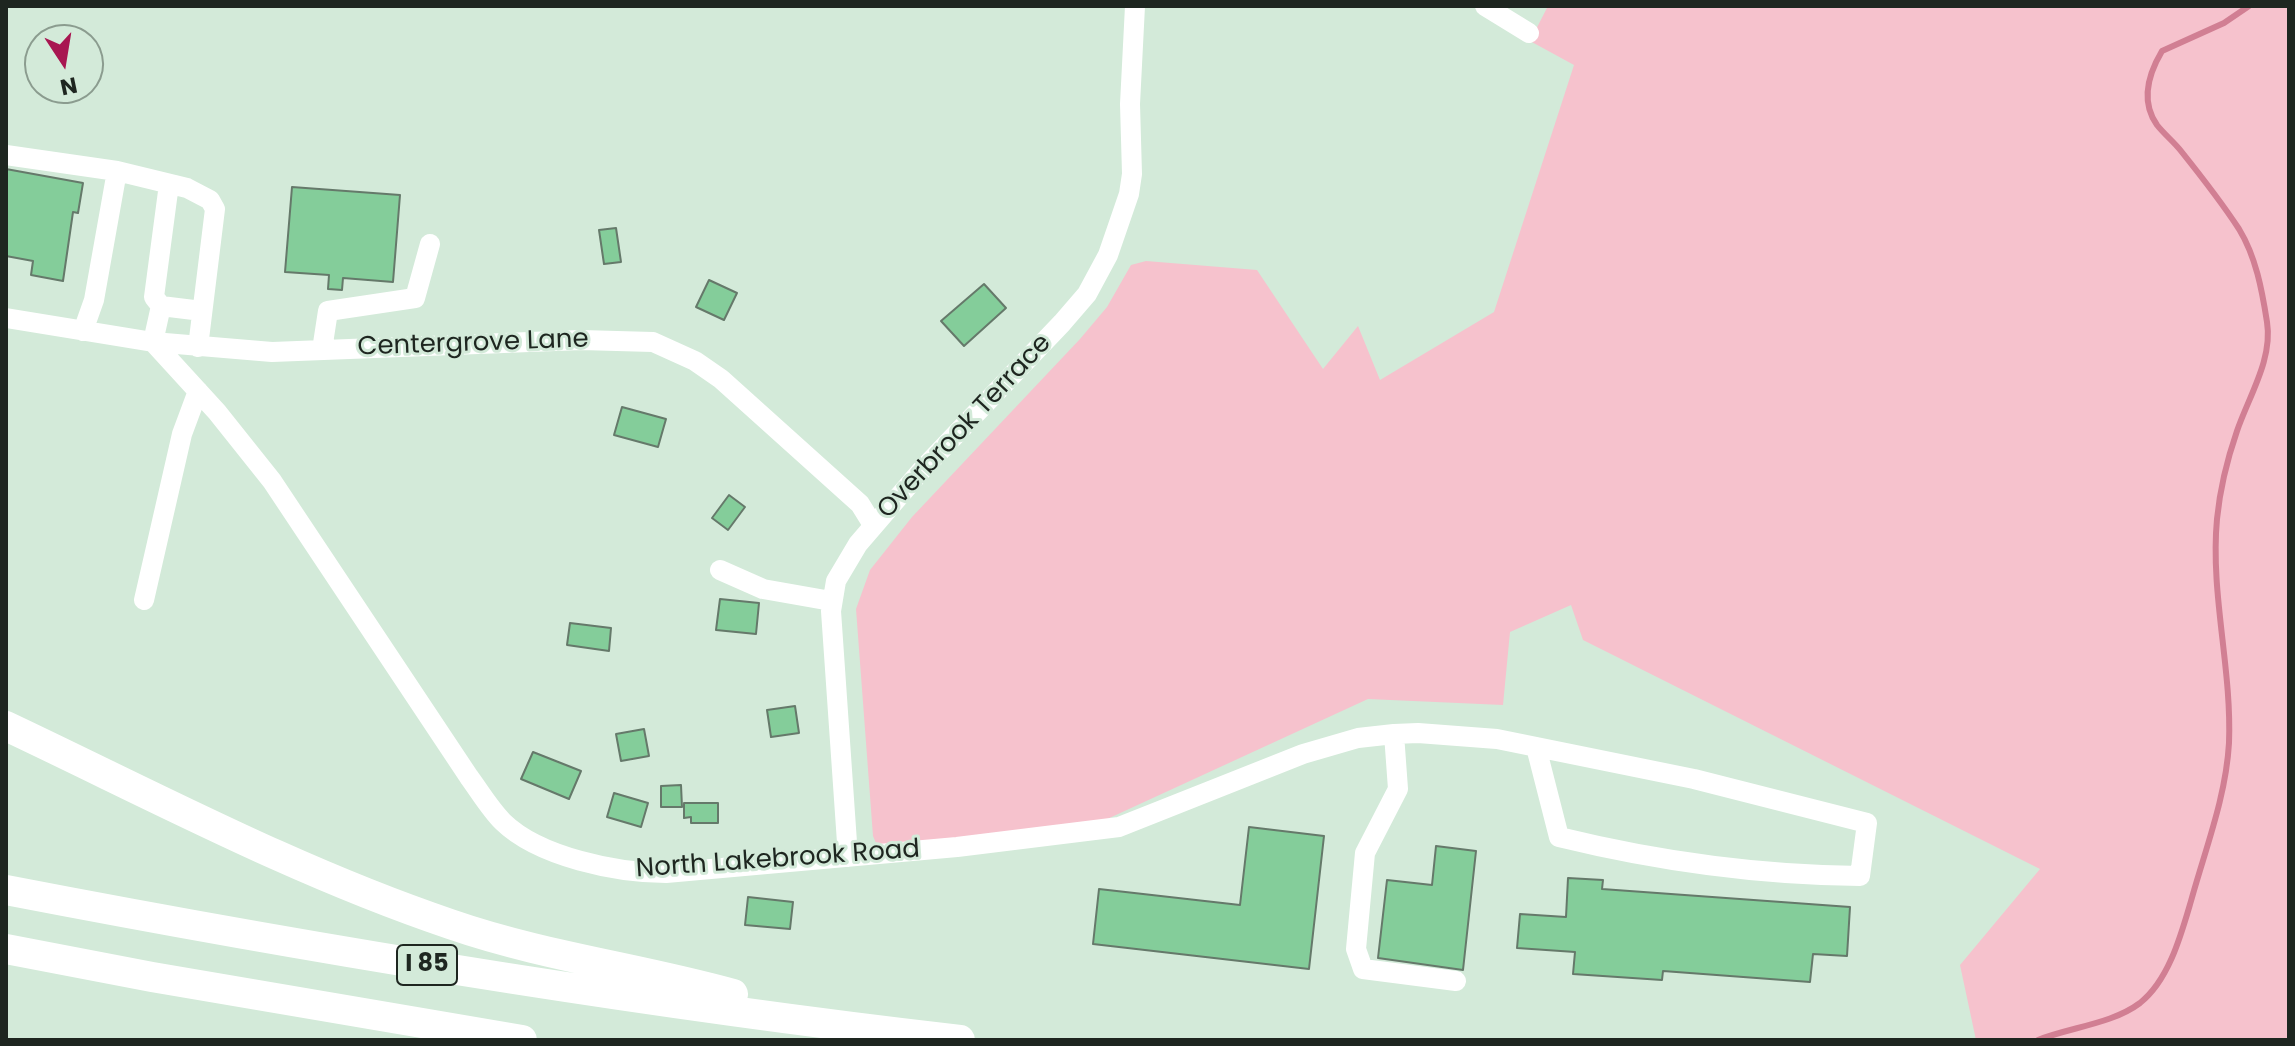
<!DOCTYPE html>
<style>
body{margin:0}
#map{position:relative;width:2295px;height:1046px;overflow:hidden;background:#d3ead9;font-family:Poppins,sans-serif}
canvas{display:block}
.frame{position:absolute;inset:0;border:8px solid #1e2620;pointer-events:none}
.north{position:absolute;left:24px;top:24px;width:80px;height:80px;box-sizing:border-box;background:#d3ead9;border:2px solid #8b9c8f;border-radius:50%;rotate:168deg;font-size:22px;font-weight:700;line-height:32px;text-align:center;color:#1e2620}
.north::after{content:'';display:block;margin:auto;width:28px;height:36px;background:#a81651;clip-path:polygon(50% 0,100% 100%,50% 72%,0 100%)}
</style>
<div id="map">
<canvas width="2295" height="1046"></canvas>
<div class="frame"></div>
<div class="north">N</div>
</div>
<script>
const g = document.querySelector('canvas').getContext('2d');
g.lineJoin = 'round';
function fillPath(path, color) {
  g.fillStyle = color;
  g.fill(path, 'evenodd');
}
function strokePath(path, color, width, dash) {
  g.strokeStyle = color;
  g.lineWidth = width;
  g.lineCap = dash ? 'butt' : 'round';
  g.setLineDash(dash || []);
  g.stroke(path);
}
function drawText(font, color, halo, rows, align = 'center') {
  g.font = font + ' Poppins,sans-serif';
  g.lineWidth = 6;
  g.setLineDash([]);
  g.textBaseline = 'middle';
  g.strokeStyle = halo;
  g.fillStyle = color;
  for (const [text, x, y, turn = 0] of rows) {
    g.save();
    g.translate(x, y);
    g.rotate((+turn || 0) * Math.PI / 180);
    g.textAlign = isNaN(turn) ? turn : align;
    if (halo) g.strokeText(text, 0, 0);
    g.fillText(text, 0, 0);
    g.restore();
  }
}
const green = new Path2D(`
 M1548,6H2289V1040H1976L1960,965L2040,869L1583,640L1571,605L1510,632L1503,705L1368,699L1092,826L878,848L873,836L856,609L870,570L912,517L1080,339L1107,307L1131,265L1146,261L1257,270L1323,369L1358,326L1380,380L1494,312L1574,65L1530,41Z`);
const stream = new Path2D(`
 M2038,1040C2071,1027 2112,1024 2140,1003C2169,980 2181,935 2191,901C2205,850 2226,797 2229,743C2232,668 2210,594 2217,519C2220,488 2227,460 2237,431C2249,396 2273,359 2267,322C2262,290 2256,257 2239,229C2222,203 2201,176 2181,151C2174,142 2164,134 2157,125C2140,101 2149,73 2162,51L2224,23L2249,6`);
const building = new Path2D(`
 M6,169L83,183L78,213L73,212L63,281L31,275L33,261L6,256Z
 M292,187L400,195L393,282L343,278L342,290L328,289L329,275L285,272Z
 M616,228L621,262L604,264L599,230Z
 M709,280L737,293L724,320L696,307Z
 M984,284L1006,308L964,346L941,321Z
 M622,407L666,419L658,447L614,435Z
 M729,495L745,507L728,530L712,518Z
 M720,599L759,603L756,634L716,630Z
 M570,623L611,628L609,651L567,645Z
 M795,706L799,733L771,737L767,710Z
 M644,729L649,756L621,761L616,734Z
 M533,752L581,771L569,799L521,779Z
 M681,785L682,807H661V786Z
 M614,793L648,803L641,827L607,817Z
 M684,803H718V823H691V817L684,818Z
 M1249,827L1324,836L1309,969L1093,944L1099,889L1240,905Z
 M1436,846L1476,851L1463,970L1378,958L1387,880L1432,885Z
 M1568,878L1603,880L1602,889L1850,907L1847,956L1813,954L1810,982L1663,971L1662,980L1573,974L1575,952L1517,948L1520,914L1566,917Z
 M748,897L793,902L790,929L745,925Z`);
const minor = new Path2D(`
 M1485,6L1529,33
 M6,155L117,171L187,188L210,200L215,209L198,347
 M169,184L154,297L161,306L202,311
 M161,306L153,342L217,412L272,481L469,777C480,792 490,809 503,822C539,857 617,873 666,873L957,847L1119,827L1303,754L1358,738L1394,734L1418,733L1497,739L1694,779L1867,823L1860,876C1759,875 1657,861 1559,837L1536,747
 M6,318L153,342L272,352L581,340L653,342L695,361L721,379L860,504L873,525
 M83,331L94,300L117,171
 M322,350L328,311L415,298L430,244
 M720,570L763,589L831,601
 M144,600L182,434L198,391
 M1394,734L1398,789L1365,853L1356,949L1363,969L1456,981
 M848,857L831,611L836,581L858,544L920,472L1062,323L1087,294L1108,255L1129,194L1132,174L1130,104L1135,6`);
const highway = new Path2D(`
 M6,726C152,795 296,872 450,924C542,956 640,968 733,994
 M6,890C322,951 641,1003 960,1040
 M6,949L152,977L522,1040`);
const shields = [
 [427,965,60]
];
const shieldNames = [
 ["I 85",427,965]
];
const streetNames = [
 ["Centergrove Lane",473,344,-2],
 ["Overbrook Terrace",965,427,-47],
 ["North Lakebrook Road",778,860,-4]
];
fillPath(green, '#f6c2cd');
strokePath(stream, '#d17f93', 6);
fillPath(building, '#84cd9a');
strokePath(building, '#65796a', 2);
strokePath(minor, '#fff', 20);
strokePath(highway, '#fff', 30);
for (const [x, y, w] of shields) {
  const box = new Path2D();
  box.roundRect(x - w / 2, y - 20, w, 40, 6);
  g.fillStyle = '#d3ead9';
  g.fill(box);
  strokePath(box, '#1e2620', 2);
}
drawText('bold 24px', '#1e2620', null, shieldNames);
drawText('26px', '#1e2620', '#d3ead9', streetNames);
</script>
